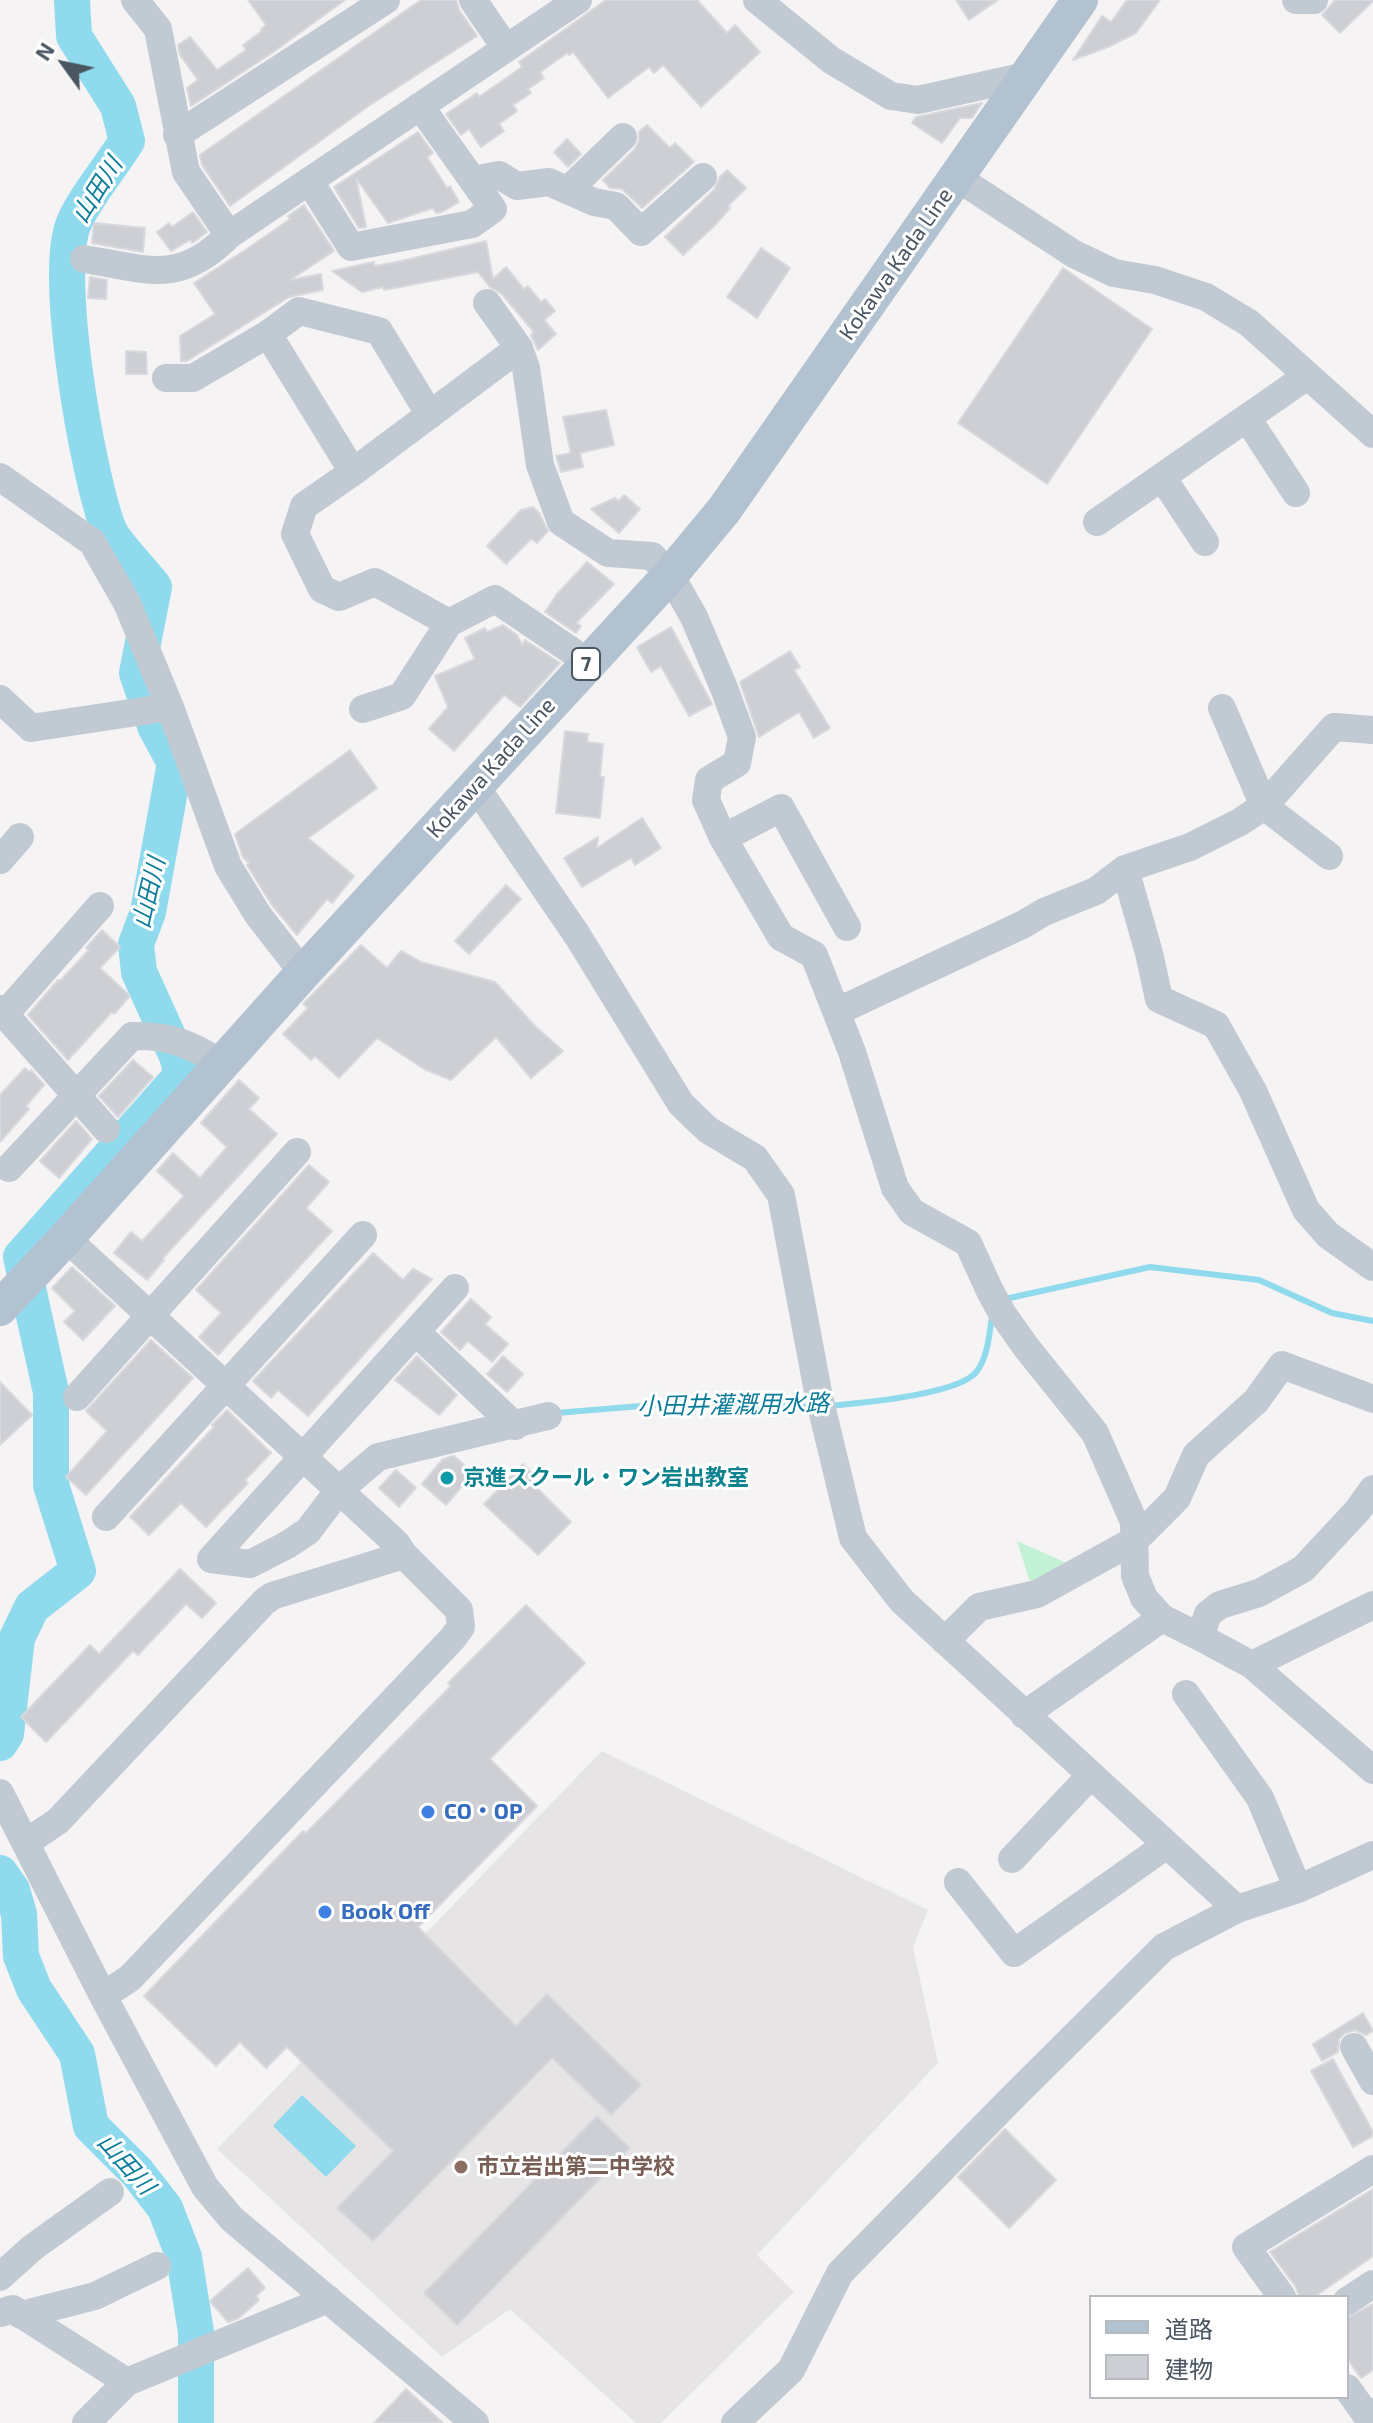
<!DOCTYPE html>
<meta charset="utf-8">
<style>
body{margin:0}
#map{position:relative;width:1373px;height:2423px;overflow:hidden;background:#f5f3f3;font-family:"Exo 2","Noto Sans JP",sans-serif}
canvas{display:block}
.legend{position:absolute;left:1089px;top:2295px;width:260px;height:104px;box-sizing:border-box;background:#fff;border:2px solid #b7bbc0;margin:0;padding:10px 14px;list-style:none;font-size:24px;color:#4a5661}
.legend li{display:flex;align-items:center;gap:16px;height:40px}
.legend b{width:40px;border:2px solid #b7bbc0}
.north{position:absolute;left:24px;top:24px;width:80px;height:80px;-webkit-text-stroke:6px #fff;paint-order:stroke;rotate:303deg;font-size:22px;font-weight:700;line-height:32px;text-align:center;color:#4a5661}
.north::after{content:'';display:block;margin:auto;width:28px;height:36px;background:#4a5661;clip-path:polygon(50% 0,100% 100%,50% 72%,0 100%)}
</style>
<div id="map">
<canvas width="1373" height="2423"></canvas>
<ul class="legend">
<li><b style="height:10px;background:#b3c2d1"></b>道路</li>
<li><b style="height:22px;background:#cdcfd5"></b>建物</li>
</ul>
<div class="north">N</div>
</div>
<script>
const g = document.querySelector('canvas').getContext('2d');
g.lineJoin = 'round';
function fillPath(path, color) {
  g.fillStyle = color;
  g.fill(path, 'evenodd');
}
function strokePath(path, color, width, dash) {
  g.strokeStyle = color;
  g.lineWidth = width;
  g.lineCap = dash ? 'butt' : 'round';
  g.setLineDash(dash || []);
  g.stroke(path);
}
function drawText(font, color, halo, rows, align = 'center') {
  g.font = font + ' "Exo 2","Noto Sans JP",sans-serif';
  g.lineWidth = 6;
  g.setLineDash([]);
  g.textBaseline = 'middle';
  g.strokeStyle = halo;
  g.fillStyle = color;
  for (const [text, x, y, turn = 0] of rows) {
    g.save();
    g.translate(x, y);
    g.rotate((+turn || 0) * Math.PI / 180);
    g.textAlign = isNaN(turn) ? turn : align;
    if (halo) g.strokeText(text, 0, 0);
    g.fillText(text, 0, 0);
    g.restore();
  }
}
const education = new Path2D(`
 M602,1751L928,1910L913,1947L938,2063L757,2255L794,2292L661,2423H636L510,2309L442,2357L217,2149Z`);
const green = new Path2D(`
 M1017,1541L1069,1564L1030,1582Z`);
const water = new Path2D(`
 M302,2095L356,2146L326,2177L273,2126Z`);
const stream = new Path2D(`
 M1005,1299L1150,1267L1259,1280L1332,1313L1373,1321
 M828,1406C859,1403 960,1395 977,1371C988,1356 989,1335 992,1317
 M556,1413L690,1402L813,1407`);
const river = new Path2D(`
 M0,1743L6,1734L17,1638L32,1607L78,1571L51,1485V1392L21,1257L182,1075L177,1056L139,972L136,944L148,912L175,763L156,728L137,673L154,587C144,573 113,542 109,530C88,478 52,272 74,223C84,199 112,165 127,141L118,106L74,36L72,0
 M0,1873L12,1890L19,1914L21,1956L34,1989L77,2054L91,2126L137,2172L165,2208L184,2257L196,2332V2423`);
const building = new Path2D(`
 M248,0H345L272,53L191,106L187,88L198,80L180,55L178,45L190,37L217,70L246,50L243,45L262,31L261,29L266,25Z
 M421,0H456L459,10L477,36L370,105L230,206L202,165L200,155Z
 M606,0H697L727,33L735,25L760,52L701,107L663,65L654,73L649,67L608,98L573,52L569,55L567,53L540,72L544,78L528,89L531,93L513,105L517,111L499,124L504,131L481,147L469,129L461,135L446,114L477,93L479,97L522,67L519,62Z
 M956,0H998L969,20Z
 M1127,0H1160L1136,33L1108,47L1073,60L1102,16L1111,22Z
 M1335,0H1373V1L1340,33L1322,15Z
 M982,103L972,118H960L942,143L912,123L916,117Z
 M647,125L670,148L675,143L694,162L642,208L622,189L610,188L603,180L635,149L639,141V132Z
 M418,132L433,153L427,157L447,188L450,186L459,202L442,212L436,213L433,208L388,223L356,178L366,227L359,228L334,187Z
 M567,139L581,154L568,167L554,152Z
 M727,170L746,188L728,206L730,208L715,225L683,255L665,237L714,190L720,177Z
 M304,205L334,251L290,280L321,274L323,290L289,297L187,361H181L180,336L215,314L194,283L247,249L290,219L288,216Z
 M193,212L207,232L192,243L190,240L171,251L157,232L169,223L172,227Z
 M94,223L145,228L143,252L92,243Z
 M486,241L493,279L506,267L524,289L528,286L541,302L545,299L555,311L544,320L556,334L538,350L531,335L534,332L501,293L490,287L478,272L384,290L383,287L362,292L332,271L374,262V266L397,262Z
 M761,248L790,268L757,318L727,297Z
 M1063,268L1152,329L1047,484L958,423Z
 M90,277L107,280L106,299L88,298Z
 M126,351L146,352L147,374H126Z
 M606,410L614,445L580,453L583,467L561,472L556,456L571,453L563,417Z
 M624,495L640,509L619,533L591,509L615,498L619,501Z
 M533,507L539,513L548,531L537,543L531,539L506,564L487,546L521,510Z
 M587,562L614,584L576,623L581,626L576,633L545,612L557,594Z
 M503,625L517,635L522,645L525,640L560,663L520,707L504,695L454,751L429,729L448,707L435,676L475,659L465,638L485,628L487,632Z
 M671,627L712,704L689,716L661,666L651,672L637,647Z
 M790,651L800,667L794,670L830,728L814,738L799,712L759,737L740,682Z
 M565,731L588,734L587,742L603,744L600,777H604L600,818L556,813Z
 M350,750L377,788L308,838L354,876L332,903L327,899L297,935L272,905L247,865L249,863L243,857L235,834Z
 M642,818L661,848L635,865L631,858L582,887L564,858L598,837L597,848Z
 M506,885L521,899L469,954L455,941Z
 M102,930L120,947L100,968L130,996L114,1014L112,1012L68,1060L28,1015L58,980L60,981L89,950L86,948Z
 M361,945L387,968L401,951L421,962L495,982L535,1026L563,1051L531,1078L496,1037L451,1080L424,1069L377,1038L339,1078L315,1056L311,1060L283,1034L308,1008L303,1004Z
 M133,1060L153,1077L118,1117L99,1096Z
 M25,1068L29,1072L31,1070L44,1085L26,1106L29,1109L0,1142V1095Z
 M239,1080L259,1098L249,1109L277,1134L162,1259L164,1260L147,1280L114,1253L131,1232L142,1241L184,1196L157,1171L173,1153L200,1178L227,1147L201,1123Z
 M76,1121L92,1139L59,1178L40,1161Z
 M309,1165L329,1182L306,1208L332,1231L218,1355L199,1337L221,1313L196,1290Z
 M373,1253L403,1280L413,1269L432,1279L308,1416L278,1390L271,1398L253,1381Z
 M72,1267L115,1306L83,1340L64,1322L75,1311L52,1288Z
 M471,1299L491,1317L485,1324L508,1344L492,1362L468,1341L460,1350L441,1332Z
 M151,1340L193,1378L86,1495L66,1477L107,1431L86,1411Z
 M417,1356L457,1395L439,1415L395,1380Z
 M503,1356L523,1374L507,1392L487,1374Z
 M0,1382L32,1415L0,1445Z
 M227,1410L271,1453L245,1480L248,1483L206,1527L181,1503L149,1535L130,1517L214,1427L212,1425Z
 M454,1456L473,1473L446,1505L422,1484L443,1459Z
 M523,1464L539,1480L534,1485L571,1522L538,1555L484,1504Z
 M396,1470L416,1488L399,1507L379,1488Z
 M180,1569L216,1603L202,1618L186,1604L138,1655L133,1651L46,1742L21,1717L90,1645L99,1654Z
 M526,1605L585,1663L490,1759L537,1806L418,1927L516,2026L547,1994L641,2085L611,2115L552,2058L373,2241L337,2208L393,2151L287,2047L266,2068L240,2042L216,2066L144,1996L303,1831L306,1833L451,1686L448,1683Z
 M1363,2013L1373,2031L1366,2035L1355,2030L1345,2033L1339,2039L1338,2052L1322,2061L1313,2044Z
 M1333,2059L1373,2132V2136L1353,2147L1311,2071Z
 M597,2116L630,2148L457,2325L424,2293Z
 M1005,2129L1056,2180L1009,2228L958,2177Z
 M1373,2189V2256L1314,2297H1299L1296,2287L1270,2252Z
 M248,2268L265,2288L256,2296L259,2300L239,2318L228,2322L210,2301Z
 M1373,2304V2370L1361,2378L1347,2358V2318Z
 M406,2389L443,2423H374Z`);
const minor = new Path2D(`
 M473,0L505,47
 M757,0L831,60L891,96L918,100L1026,76
 M1296,0H1314
 M177,135L386,0
 M956,177L1074,254L1114,273L1155,280L1206,297L1249,323L1373,434
 M473,180L499,175L517,186L549,182L594,202L616,206L641,232L703,177
 M310,182L351,247L472,224L493,209L420,106
 M568,190L623,137
 M229,235L578,0
 M84,259C147,269 179,286 229,235L186,172L158,29L135,0
 M487,303L519,348
 M268,334L353,472L304,506L295,534L322,589L339,597L375,582L449,623
 M166,378H193L268,334L299,311L379,331L430,415
 M1247,418L1296,493
 M353,472L519,348L526,368L540,465L561,522L608,553L652,556L670,575L694,617L724,688L742,737L737,763L709,780L706,800L723,838L781,937L814,955L852,1052L895,1188L912,1212L968,1243L990,1291L1002,1313L1026,1347L1095,1433L1134,1522L1135,1576L1144,1598L1162,1618L1200,1637L1208,1614L1220,1605L1259,1593L1303,1569L1358,1510L1373,1489
 M0,477L92,542L127,603L170,707L228,866L258,915L303,973
 M1162,477L1205,542
 M1097,522L1307,376
 M0,699L31,728L170,707
 M1222,708L1264,806L1329,856
 M363,709L402,696L449,623L495,599L588,662
 M476,787L577,935L681,1104L708,1130L755,1158L781,1195L819,1397L853,1538L902,1601L1237,1909
 M723,838L781,808L847,927
 M0,860L20,837
 M1125,869L1149,953L1159,999L1216,1025L1253,1091L1306,1210L1328,1235L1373,1267
 M835,1006H849L1024,924L1044,912L1096,891L1125,869L1190,847L1240,822L1264,806L1334,727L1373,730
 M0,1009L106,1129
 M5,1014L100,906
 M9,1168L132,1036C169,1035 191,1044 222,1064
 M66,1238L396,1543L404,1555
 M455,1288L211,1559L250,1564L287,1545L308,1531L339,1490L378,1457L548,1416
 M416,1332L515,1426
 M77,1397L297,1152
 M106,1517L363,1235
 M1200,1637L1252,1665L1373,1770
 M945,1641L979,1607L1037,1594L1135,1540L1177,1498L1196,1455L1256,1401L1282,1365L1373,1399
 M1252,1665L1373,1605
 M1186,1694L1260,1798L1298,1889
 M1024,1715L1162,1618
 M0,1793L103,1996L205,2187L232,2219L475,2423
 M27,1842L58,1821L264,1602L272,1596L404,1555L459,1610L461,1627L452,1639L130,1978L103,1996
 M1012,1859L1090,1776
 M958,1882L1014,1953L1165,1846
 M1354,2047L1373,2081
 M0,2277L32,2248L110,2192
 M1282,2297L1246,2247L1373,2169
 M1347,2301L1373,2284
 M0,2313L13,2309L127,2382
 M21,2315L95,2296L157,2266
 M1347,2388L1367,2416L1373,2412
 M86,2423L127,2382L328,2299
 M735,2423L791,2370L840,2273L1013,2097L1164,1947L1237,1909L1298,1889L1373,1855`);
const major = new Path2D(`
 M0,1308L66,1238L303,973L670,575L724,510L1080,0`);
const markers = [
 [447,1478,8,"#0f9aa8"],
 [428,1812,8,"#3f7fe0"],
 [325,1912,8,"#3f7fe0"],
 [461,2167,8,"#8d6e63"]
];
const shields = [
 [586,664,28]
];
const shieldNames = [
 ["7",586,664]
];
const streetNames = [
 ["Kokawa Kada Line",896,264,-55],
 ["Kokawa Kada Line",491,768,-48]
];
const cultureNames = [
 ["京進スクール・ワン岩出教室",463,1478]
];
const shopNames = [
 ["CO・OP",444,1812],
 ["Book Off",341,1912]
];
const educationNames = [
 ["市立岩出第二中学校",477,2167]
];
const waterNames = [
 ["山田川",97,190,-58],
 ["山田川",149,893,-77],
 ["小田井灌漑用水路",733,1405,-1],
 ["山田川",126,2164,48]
];
fillPath(education, '#e6e4e5');
fillPath(green, '#c3f1d5');
fillPath(water, '#90daee');
strokePath(stream, '#90daee', 6);
strokePath(river, '#90daee', 36);
fillPath(building, '#cdcfd5');
strokePath(building, '#d7d9de', 2);
strokePath(minor, '#c1cad2', 28);
strokePath(major, '#b3c2d1', 36);
for (const [x, y, r, color] of markers) {
  const dot = new Path2D();
  dot.arc(x, y, r, 0, 2 * Math.PI);
  g.fillStyle = color;
  g.fill(dot);
  strokePath(dot, '#fff', 3);
}
for (const [x, y, w] of shields) {
  const box = new Path2D();
  box.roundRect(x - w / 2, y - 16, w, 32, 6);
  g.fillStyle = '#fff';
  g.fill(box);
  strokePath(box, '#4a5661', 2);
}
drawText('bold 20px', '#4a5661', null, shieldNames);
drawText('22px', '#4a5661', '#fff', streetNames);
drawText('bold 22px', '#0d838f', '#fff', cultureNames, 'left');
drawText('bold 22px', '#366cbe', '#fff', shopNames, 'left');
drawText('bold 22px', '#785e54', '#fff', educationNames, 'left');
drawText('italic 24px', '#0c7c9b', '#fff', waterNames);
</script>
